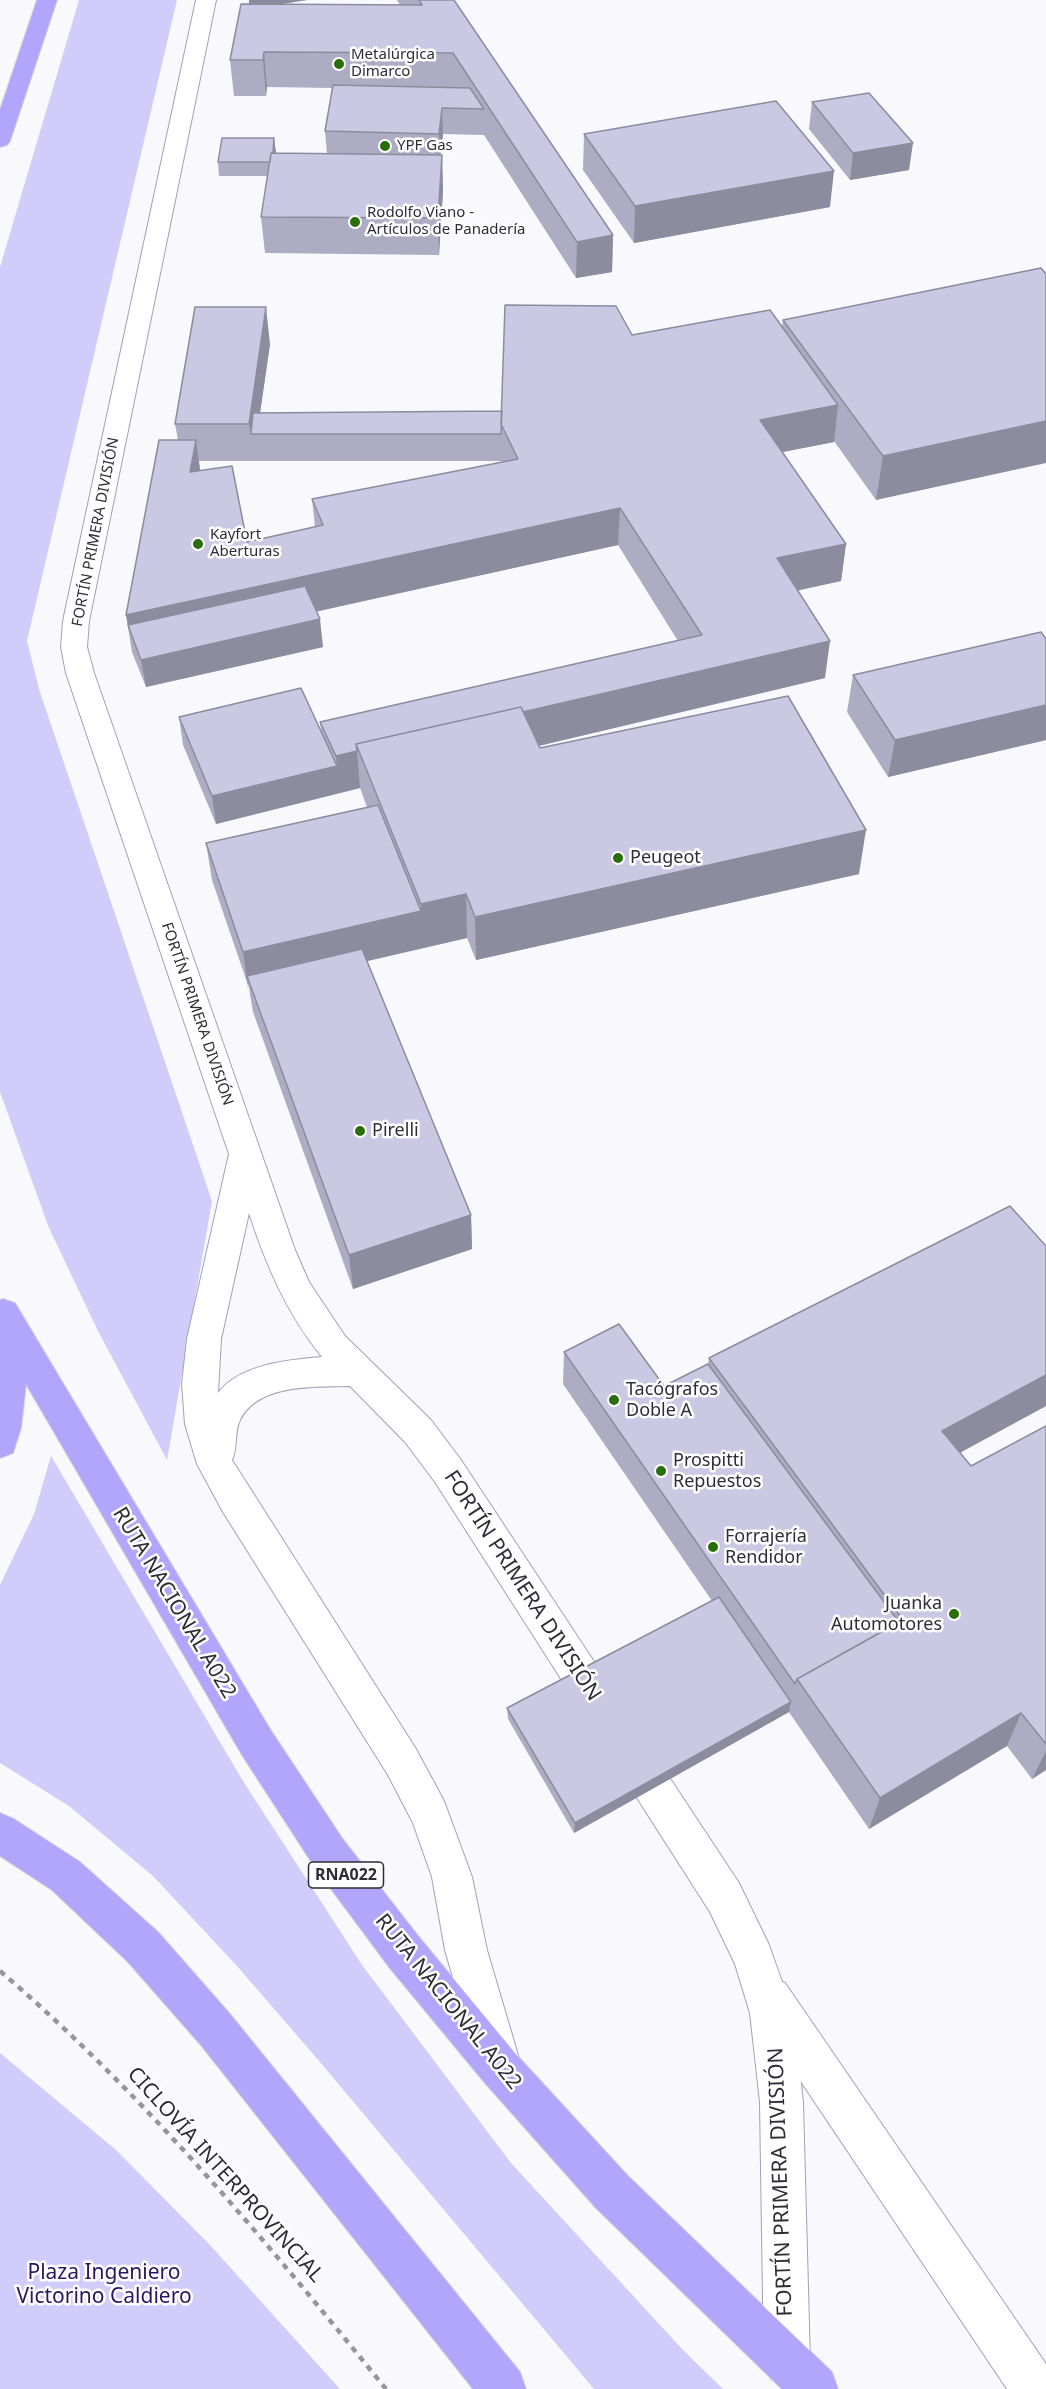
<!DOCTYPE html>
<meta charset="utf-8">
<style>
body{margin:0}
canvas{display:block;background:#f8f8fd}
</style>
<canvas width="1046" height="2389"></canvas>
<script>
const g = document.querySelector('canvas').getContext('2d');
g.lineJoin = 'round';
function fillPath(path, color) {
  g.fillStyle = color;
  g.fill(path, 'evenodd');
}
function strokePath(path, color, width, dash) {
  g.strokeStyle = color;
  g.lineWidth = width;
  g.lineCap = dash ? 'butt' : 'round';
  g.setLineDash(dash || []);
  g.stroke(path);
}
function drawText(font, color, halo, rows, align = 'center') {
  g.font = font + ' "Noto Sans",sans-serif';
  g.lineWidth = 5;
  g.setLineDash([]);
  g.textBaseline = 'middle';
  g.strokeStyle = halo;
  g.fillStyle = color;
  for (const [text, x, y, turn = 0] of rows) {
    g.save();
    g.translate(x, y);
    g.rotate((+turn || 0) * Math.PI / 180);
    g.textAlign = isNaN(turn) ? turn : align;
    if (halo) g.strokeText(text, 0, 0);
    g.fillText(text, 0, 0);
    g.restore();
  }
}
const green = new Path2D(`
 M79,0H177L27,641L39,689L212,1201L167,1460L98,1331L49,1228L0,1092V267Z
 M51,1456L243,1781L362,1965L511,2163L683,2350L723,2389H594L320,2062L237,1966L153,1876L69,1806L0,1763V1585L34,1514Z
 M0,2053L116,2150L210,2245L340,2389H0Z`);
const path = new Path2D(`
 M0,1971C146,2096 265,2240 386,2389`);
const street = new Path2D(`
 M770,1977L785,1983L1046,2364V2389H1007L755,2013L749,1998L755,1983Z`);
const secondary = new Path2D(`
 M196,0H216L89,621L87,647L94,673L295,1250L309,1282L345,1336L431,1420L461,1460L616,1695L621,1708L616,1721L602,1726L588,1721L435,1482L405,1442L350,1386C317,1387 258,1383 240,1420C234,1432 238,1448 232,1460L416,1749L444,1801L472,1877L487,1950L520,2062L514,2077L499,2083L484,2077L478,2062L445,1950L432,1877L413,1823L388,1775L223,1512L197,1464L185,1424L182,1384L187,1339L229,1154L66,673L61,647L63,621ZM249,1213C266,1265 287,1314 322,1357C288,1360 240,1364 218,1393L221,1339Z
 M630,1733L644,1739L739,1883L769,1945L793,2013L803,2102L810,2363L803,2379L787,2386L771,2379L764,2363L760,2102L750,2013L735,1964L710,1912L616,1765L610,1752L616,1739Z`);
const highway = new Path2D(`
 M37,0H57L10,141L7,145L0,147V110Z
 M3,1299L15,1303L270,1729L342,1838L419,1937L515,2053L628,2176L832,2372L838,2389H782L596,2208L485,2083L389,1967L314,1866L242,1755L26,1384L21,1428L13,1453L0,1458V1300Z
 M0,1813L14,1819L80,1862L158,1932L230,2014L520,2372L526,2389H473L200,2044L128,1962L52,1890L0,1856Z`);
const wall = new Path2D(`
 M249,0H307L282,4L400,5L397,0H454L613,235L612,272L576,278L484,135L443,134L440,155H442L443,191L439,255L265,253L261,217L268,176H219L218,162L276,153L327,154L325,131L333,88L267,87L266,96H234L230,60L249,4Z
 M812,102L909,170L850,180L809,129Z
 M584,134L830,207L634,243L583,170Z
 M1041,268L876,500L834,441V442L782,452L846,544L841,581L798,590L825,678L539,746L540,748L859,874L476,960L467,938L366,961L471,1215L472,1249L353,1289L253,1012L249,988L212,880L206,843L367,807L360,788L216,824L183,745L179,717L321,731L320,722L678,641L618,545L316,611L323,647L146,687L132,652L126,615L178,440L175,424L270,344L260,413L502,411L632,335L782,327L783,320ZM199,461H502V462L312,499L315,527L247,542L200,471Z
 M1046,639V740L888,777L847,712L853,675Z
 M1046,1246V1406L960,1453L971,1466L1046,1426V1770L1032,1779L1007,1746L869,1829L789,1712L574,1833L508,1719L507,1708L712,1601L563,1384L564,1352L664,1386L708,1364L709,1358Z`);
const shadedWall = new Path2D(`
 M249,0H307L249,9Z
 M264,52L267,87L266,96L263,60Z
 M442,108L443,134L440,160L439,134Z
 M274,138L276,152L274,176L273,162Z
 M913,143L909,170L850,180L853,153Z
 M442,155L443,191L439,255L438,218Z
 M834,171L830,207L634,243L635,206Z
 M613,235L612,272L576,278L577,242Z
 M266,307L270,344L257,434H251L249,424Z
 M838,405L834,442L757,457L760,420Z
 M1046,421V463L876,500L883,456Z
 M196,440L201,477L190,472Z
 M620,508L618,545L138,651L128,625L126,615Z
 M846,544L841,581L773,596L777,558Z
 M320,619L323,647L146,687L141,660Z
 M830,641L825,678L373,785L359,750Z
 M1046,705V740L888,777L895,740Z
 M357,751L360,788L216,824L212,796L337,766L339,790L336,756Z
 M866,830L859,874L476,960L475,917Z
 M466,894L467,938L251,988L247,976L248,989L243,952L421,911V904Z
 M471,1215L472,1249L353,1289L349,1255Z
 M1046,1375V1406L931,1468L942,1431Z
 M791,1702L789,1712L574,1833L575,1823Z
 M1021,1713L1007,1746L869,1829L880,1798Z
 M1046,1751V1770L1032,1779Z`);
const building = new Path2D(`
 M419,0H454L613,235L577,242L453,53L264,52L263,60H230L241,4L422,5Z
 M333,85L470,88L484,109L442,108L439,134L325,131Z
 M869,93L913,143L853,153L812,102Z
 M776,101L834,171L635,206L584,134Z
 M222,138H274L273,153H271L270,162H218Z
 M271,153L442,155L438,218L261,217Z
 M1041,268L1046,274V421L883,456L783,320Z
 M505,305L616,306L632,335L770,310L838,405L760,420L846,544L777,558L830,641L523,712L521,707L356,744L357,751L336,756L320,722L702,635L620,508L126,615L159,440H196L190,472L232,466L247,542L323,525L312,499L518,459L501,424Z
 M195,307H266L249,424H175Z
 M502,411L501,434H251L253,413Z
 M305,586L320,619L141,660L128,625Z
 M1041,632L1046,639V705L895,740L853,675Z
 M301,688L337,766L212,796L179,717Z
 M788,696L866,830L475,917L466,894L421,904L356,744L521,707L540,748Z
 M378,805L421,911L243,952L206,843Z
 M362,949L471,1215L349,1255L247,976Z
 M1010,1206L1046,1246V1375L942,1431L971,1466L1046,1426V1744L1021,1713L880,1798L797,1679L903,1620L709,1358Z
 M619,1324L664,1386L708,1364L899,1622L797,1679L795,1684L564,1352Z
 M719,1597L791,1702L575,1823L507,1708Z`);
const markers = [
 [339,64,6,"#286e09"],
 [385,146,6,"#286e09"],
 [355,222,6,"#286e09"],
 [198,544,6,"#286e09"],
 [618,858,6,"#286e09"],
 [360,1131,6,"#286e09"],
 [614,1400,6,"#286e09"],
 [661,1471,6,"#286e09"],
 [713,1547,6,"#286e09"],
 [954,1614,6,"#286e09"]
];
const farPoinames = [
 ["Metalúrgica",351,55],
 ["Dimarco",351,72],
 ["YPF Gas",397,146],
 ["Rodolfo Viano -",367,213],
 ["Artículos de Panadería",367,230],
 ["Kayfort",210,535],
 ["Aberturas",210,552]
];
const farStreetnames = [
 ["FORTÍN PRIMERA DIVISIÓN",96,532,-79],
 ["FORTÍN PRIMERA DIVISIÓN",197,1014,71]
];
const shields = [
 [346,1875,75]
];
const shieldNames = [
 ["RNA022",346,1875]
];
const poiNames = [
 ["Peugeot",630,858],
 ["Pirelli",372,1131],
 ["Tacógrafos",626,1390],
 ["Doble A",626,1411],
 ["Prospitti",673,1461],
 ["Repuestos",673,1482],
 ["Forrajería",725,1537],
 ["Rendidor",725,1558],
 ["Juanka",942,1604,"right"],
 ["Automotores",942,1625,"right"]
];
const nearStreetnames = [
 ["FORTÍN PRIMERA DIVISIÓN",522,1586,57],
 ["RUTA NACIONAL A022",174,1603,59],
 ["RUTA NACIONAL A022",448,2002,51],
 ["CICLOVÍA INTERPROVINCIAL",225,2175,48],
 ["FORTÍN PRIMERA DIVISIÓN",781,2182,-92]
];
const nearParknames = [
 ["Plaza Ingeniero",104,2273],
 ["Victorino Caldiero",104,2297]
];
fillPath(green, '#d1cdfb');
strokePath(street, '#a2a0b9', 2);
strokePath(secondary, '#a2a0b9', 2);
strokePath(highway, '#d5d5d7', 2);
strokePath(path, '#95959c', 4.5, [6, 6]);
fillPath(street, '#fff');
fillPath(secondary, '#fff');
fillPath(highway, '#b1a6fb');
fillPath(wall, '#aeacc2');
fillPath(shadedWall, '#8d8c9e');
fillPath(building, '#cac8e2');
strokePath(building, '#8d8c9e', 1.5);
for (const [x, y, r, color] of markers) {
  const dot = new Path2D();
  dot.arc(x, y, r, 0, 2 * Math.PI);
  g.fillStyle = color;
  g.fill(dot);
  strokePath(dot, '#fff', 2);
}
drawText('15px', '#2e2d37', '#fff', farPoinames, 'left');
drawText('15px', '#2e2d37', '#fff', farStreetnames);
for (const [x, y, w] of shields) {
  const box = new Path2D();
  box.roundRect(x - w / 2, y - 13, w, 26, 4.5);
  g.fillStyle = '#fff';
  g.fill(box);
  strokePath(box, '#2e2d37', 1.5);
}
drawText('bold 16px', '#2e2d37', null, shieldNames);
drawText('18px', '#2e2d37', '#fff', poiNames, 'left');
drawText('21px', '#2e2d37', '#fff', nearStreetnames);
drawText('21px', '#2b1562', '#fff', nearParknames);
</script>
